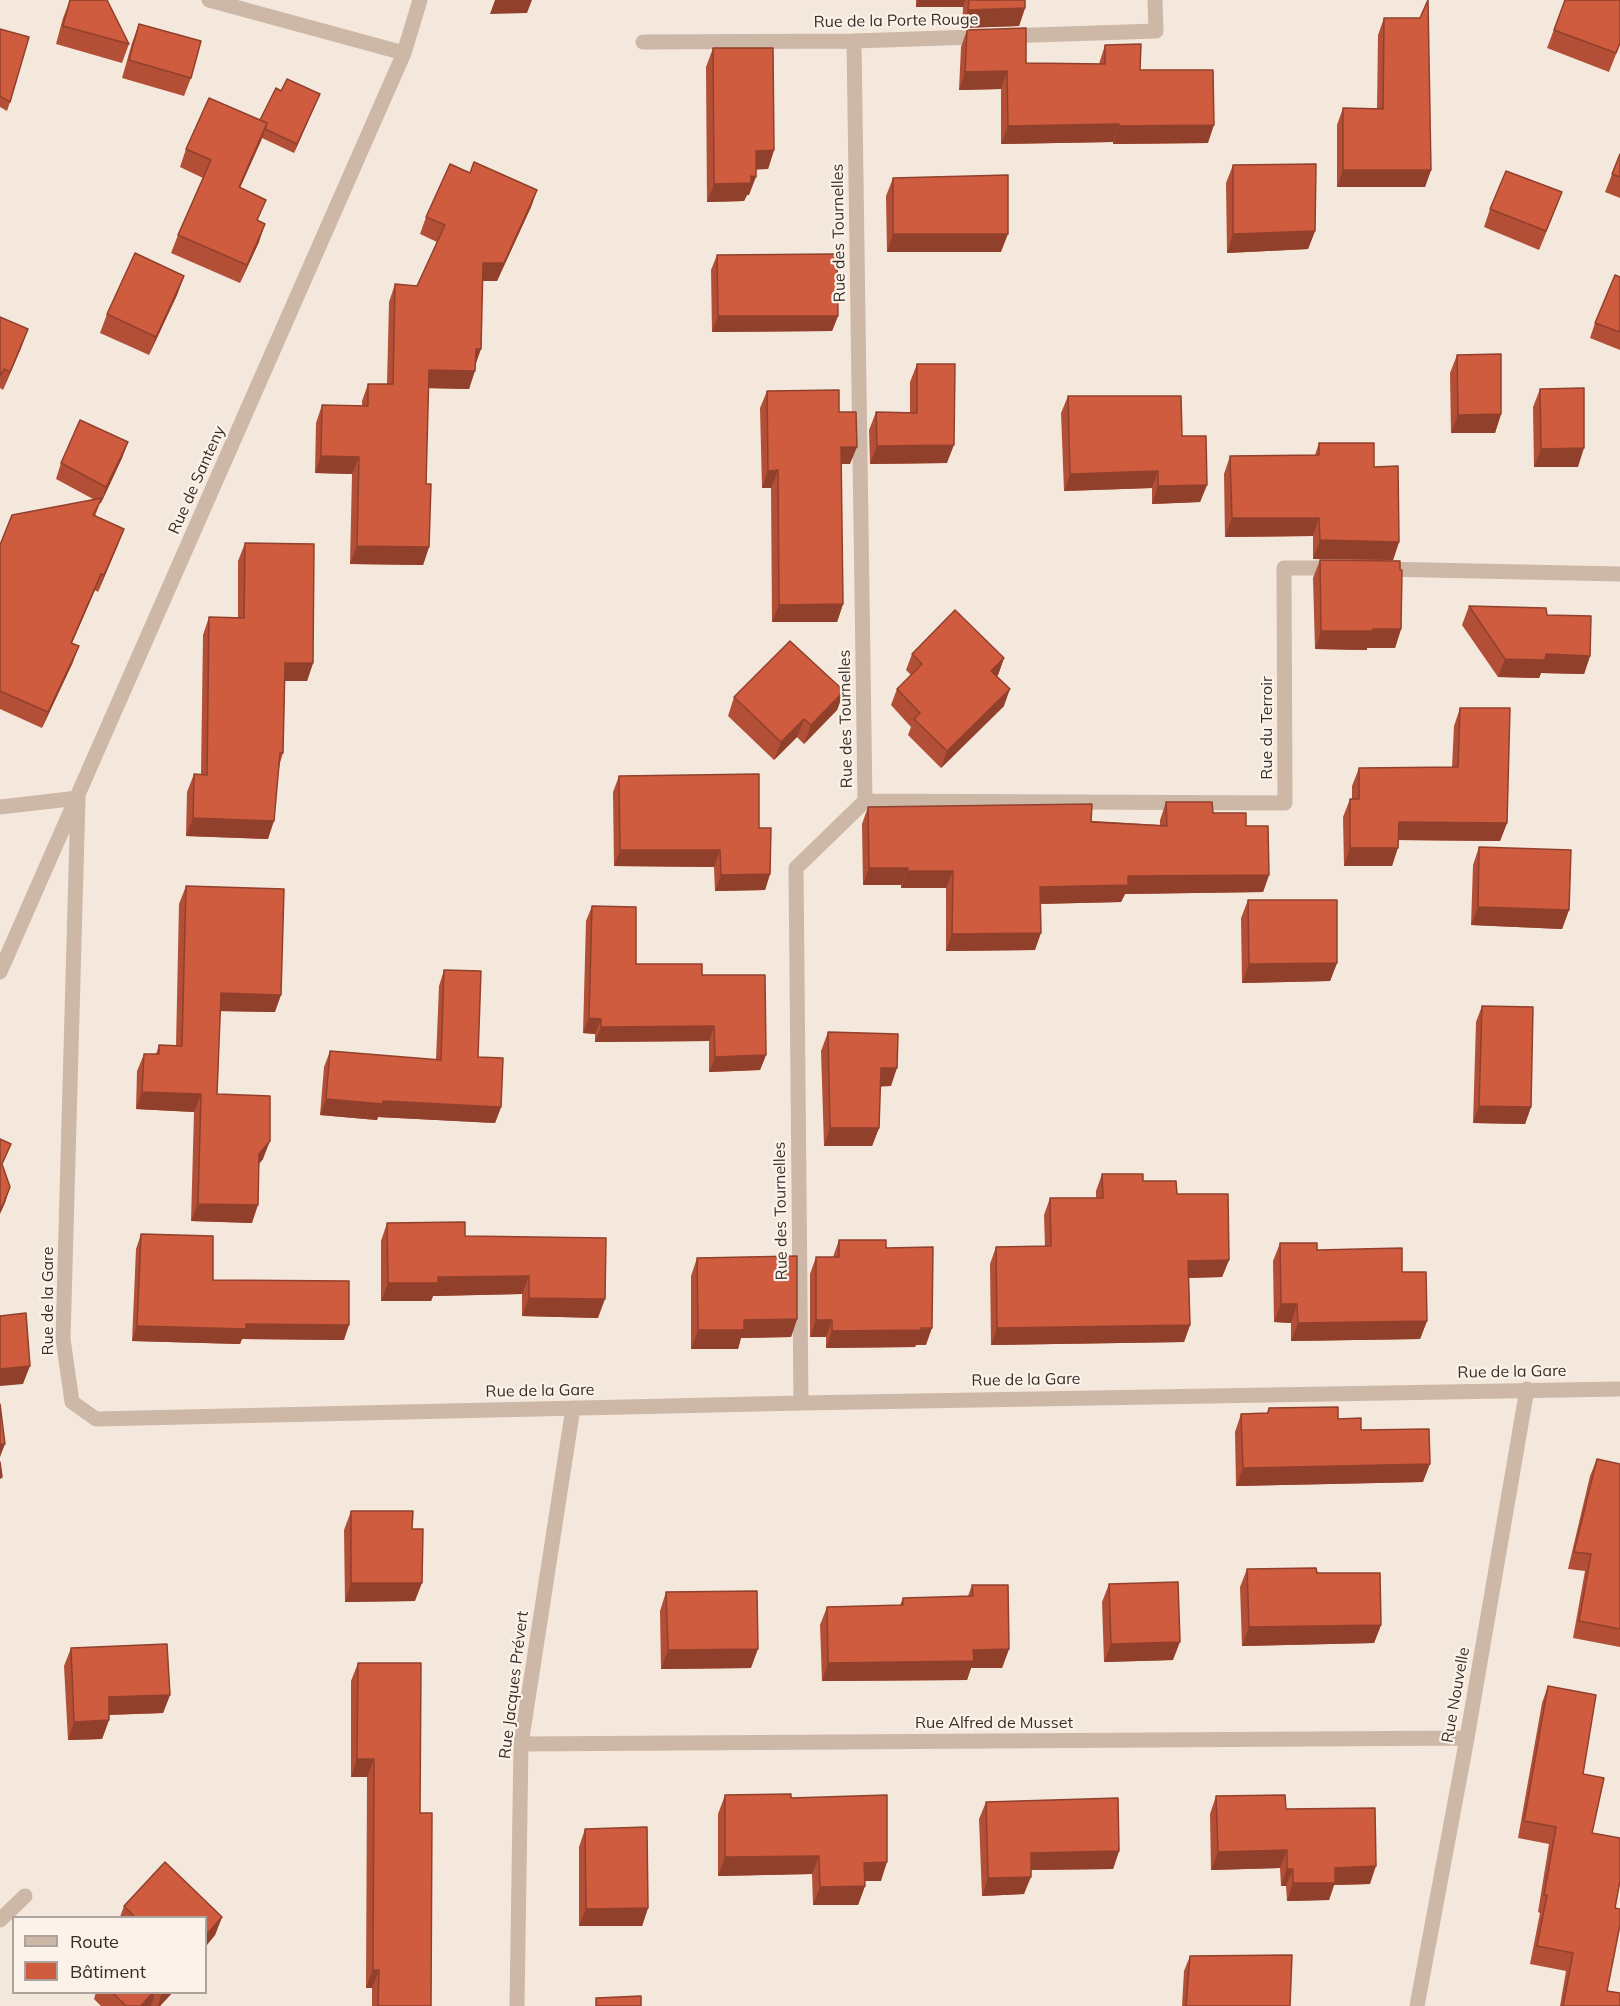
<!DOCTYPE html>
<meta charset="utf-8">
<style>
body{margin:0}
#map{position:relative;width:1620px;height:2006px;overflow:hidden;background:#f4e8dc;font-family:Mulish,sans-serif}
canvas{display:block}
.legend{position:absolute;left:12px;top:1916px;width:195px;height:78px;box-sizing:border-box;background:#fbf2e9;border:2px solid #ada39c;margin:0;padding:8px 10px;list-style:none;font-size:18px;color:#392d28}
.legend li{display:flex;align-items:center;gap:12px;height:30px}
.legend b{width:30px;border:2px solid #ada39c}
</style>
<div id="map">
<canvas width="1620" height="2006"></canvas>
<ul class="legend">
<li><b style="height:8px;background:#cdb7a7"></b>Route</li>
<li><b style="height:16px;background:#cf5c3f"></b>Bâtiment</li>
</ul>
</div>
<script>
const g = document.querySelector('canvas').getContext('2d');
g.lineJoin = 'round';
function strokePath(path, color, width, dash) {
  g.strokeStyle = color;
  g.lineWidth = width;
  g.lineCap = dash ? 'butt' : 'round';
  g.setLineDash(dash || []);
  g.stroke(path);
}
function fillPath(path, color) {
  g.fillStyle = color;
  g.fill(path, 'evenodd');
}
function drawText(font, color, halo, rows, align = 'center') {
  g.font = font + ' Mulish,sans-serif';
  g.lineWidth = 4.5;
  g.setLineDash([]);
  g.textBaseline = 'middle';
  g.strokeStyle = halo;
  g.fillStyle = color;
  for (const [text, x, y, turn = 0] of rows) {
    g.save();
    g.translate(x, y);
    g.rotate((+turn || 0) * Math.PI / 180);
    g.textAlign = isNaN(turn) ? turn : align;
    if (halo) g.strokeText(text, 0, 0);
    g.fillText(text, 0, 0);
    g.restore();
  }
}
const minor = new Path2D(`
 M209,0L404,53
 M643,42L854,41L1156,31L1155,0
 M1380,569L1620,574
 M78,798L63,1339L72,1402L96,1419L801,1403L1620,1389
 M865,801L1285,803L1284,568H1335
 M0,807L78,798
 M0,972L404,53L420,0
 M801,1403L796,868L865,801L854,41
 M521,1744L1467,1738
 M0,1920L25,1896
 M517,2006L521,1744L573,1408
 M1417,2006L1467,1738L1527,1389`);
const wall = new Path2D(`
 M70,0L129,44L122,63L56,44L63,18Z
 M916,0H1025V8L1019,26L962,28L963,7H916Z
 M1565,0L1620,44L1609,72L1547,48Z
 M1384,18L1431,170L1425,187H1337V125L1343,108H1377L1378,35Z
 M139,24L191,78L184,96L122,78L132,43Z
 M0,29L10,102L7,111L0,107Z
 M967,30L1026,63L1099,64L1105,45L1140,70L1208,143L1113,144V142L1001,144V89L959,90L961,47Z
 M713,48L774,150L768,169H756L749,195H747L744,201L707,202L706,67Z
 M281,91L316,103L294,153L262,138L240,188L258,221L259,242L240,283L171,253L178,235L203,178L180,167L186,149L260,120Z
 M1620,154V198L1605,192Z
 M1233,165L1315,231L1308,249L1227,253L1226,183Z
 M470,173L537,190L531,207L497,281H483L476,364L469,389L428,388L426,484L429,547L423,565L350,564L352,474L315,473L316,423L322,405L362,406V401L368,384H387L389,302L395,284L417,286L437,242L420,234L426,217Z
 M893,178L1001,252H887L886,196Z
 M1490,209L1555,210L1539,250L1484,227Z
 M717,255L838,316L832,331L712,332L711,270Z
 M184,276L177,295L149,355L100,333L107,314Z
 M1620,277V350L1590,338L1595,323Z
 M0,317L28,329L21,348L3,390L0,388Z
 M1457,355L1501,414L1495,433H1451L1450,373Z
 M917,364L947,463L870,464L869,430L876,412L910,413V382Z
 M1540,389L1578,467H1534L1533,407Z
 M767,391L839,412L850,464H841L843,604L837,622H772L771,488H762L760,408Z
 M1068,396L1207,485L1200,502L1152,504V488L1064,491L1061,413Z
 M128,442L122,458L101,503H100L95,516L124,529L98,592L95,590L72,643L73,662L42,728L0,709V545L93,499L56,479L61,463Z
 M1319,443L1374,467L1399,542L1393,560L1313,559V536L1225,537L1224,474L1230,456L1315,455Z
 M245,543L313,663L307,681H285L283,753L280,763L268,839L186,836L187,792L194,774H201L203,635L209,617H238V561Z
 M1320,560L1401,629L1395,648H1367V650L1315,649L1313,578Z
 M1469,606L1547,615L1590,656L1584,674L1541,673L1539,678L1498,677L1462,625Z
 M912,654L1004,658L998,675L997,676L1004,706L941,768L908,735L911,727L891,705L897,689L911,675L906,670Z
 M844,691L837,710L804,744L797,737L774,760L728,716L734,697Z
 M1460,708L1507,823L1500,841L1399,840L1392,866H1344L1343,817L1350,799H1352V786L1359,768L1452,767L1454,726Z
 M619,776L759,828L770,874L765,890L715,891L714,867L614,866L613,792Z
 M1166,802L1213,813L1246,826L1269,875L1263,892L1125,894L1121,902L1040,904L1035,950L946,951V888H901V885H863L862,824L868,807L1160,825V820Z
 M1479,847L1569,910L1562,929L1471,925L1473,865Z
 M186,886L275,1012L220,1011L217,1094L263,1159L259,1164L252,1223L191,1221L194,1112L136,1109L137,1071L144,1054H156L159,1045L176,1046L179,904Z
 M1248,900L1337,963L1330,981L1242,983L1241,918Z
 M592,906L636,964L702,975L766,1055L760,1070L709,1072V1041L595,1042V1034L583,1033L586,921Z
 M444,970L478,1057L501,1107L495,1123L378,1117L377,1120L320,1115L324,1067L330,1051L436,1060L439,986Z
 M1482,1006L1531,1107L1525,1124L1473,1123L1476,1022Z
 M828,1032L891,1086H880L879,1128L872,1146H824L821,1051Z
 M1102,1174L1143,1181L1177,1194L1229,1260L1222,1277L1189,1278L1190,1325L1184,1342L991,1345L990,1264L996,1247H1045L1044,1215L1050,1198H1096V1191Z
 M387,1223L465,1236L598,1318L522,1316V1294L433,1296L431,1301H381V1241Z
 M141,1234L213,1280L344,1340L242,1339L240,1344L132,1341L136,1249Z
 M839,1240L886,1248L926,1345H916L915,1347L826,1348V1337H810V1274L816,1257H833Z
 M1280,1243L1317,1250L1402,1272L1427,1321L1420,1339L1291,1341V1323L1274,1322L1273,1261Z
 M697,1258L797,1319L791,1337L741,1338L738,1349H691V1276Z
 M1269,1408L1338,1419L1361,1430L1423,1482L1236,1486L1235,1432L1241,1414L1267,1413Z
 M1597,1459L1620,1464V1647L1573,1638L1585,1571L1568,1569L1590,1476Z
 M351,1511L412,1529L415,1601L345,1602L344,1530Z
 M1247,1569L1317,1573L1381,1625L1374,1643L1242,1646L1240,1587Z
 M1109,1584L1173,1660L1104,1662L1102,1602Z
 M972,1585L1009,1649L1002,1668H971L967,1680L822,1681L820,1625L827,1607L900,1605L903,1598L968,1596Z
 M666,1592L751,1668L661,1669L660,1611Z
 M71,1648L170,1695L163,1713L109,1715V1720L102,1739L68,1740L64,1666Z
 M358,1663L420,1813L431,2006H372V1988H366L367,1777H351V1681Z
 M1548,1686L1583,1774L1592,1833L1615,1908L1607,1991L1620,2006H1560L1566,1971L1530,1964L1540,1913L1538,1912L1549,1844L1518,1838L1542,1703Z
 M725,1795L791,1798L881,1881H865V1886L858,1905H813L812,1874L718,1876V1814Z
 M1216,1796L1286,1809L1370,1884L1334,1885L1329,1900L1287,1901L1286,1886H1281L1280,1868L1211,1870L1210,1814Z
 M986,1802L1119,1851L1113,1869L1031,1870L1024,1894L982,1896L979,1819Z
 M585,1829L648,1908L642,1926H579V1847Z
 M165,1862L222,1917L215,1935L206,1946V1917H120L124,1906Z
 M1190,1956L1290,2006H1182L1184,1971Z
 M96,1992H173L160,2006H101L94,1999Z`);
const shadedWall = new Path2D(`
 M495,0H532L527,13L490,14Z
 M918,0H965L963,7H916Z
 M1025,8L1019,26L962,28L968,10Z
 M1007,71L1001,89L959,90L965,72Z
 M320,94L316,103L294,153L297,144Z
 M267,123L261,141L232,205L239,187Z
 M1119,124L1113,142L1001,144L1008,126Z
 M1214,125L1208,143L1113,144L1119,126Z
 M774,150L768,169L749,170L756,151Z
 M1343,170H1431L1425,187H1337Z
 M751,176L756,177L749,195H747L744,201L707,202L714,184Z
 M537,190L531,207L497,281H477L483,263Z
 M1562,192L1555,210L1539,250L1546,231Z
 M265,224L259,242L240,283L247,265Z
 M1315,231L1308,249L1227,253L1233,234Z
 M893,234H1008L1001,252H887Z
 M184,276L177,295L149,355L156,337Z
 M718,316H838L832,331L712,332Z
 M28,329L21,348L3,390L10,372Z
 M476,349H481L475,366Z
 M429,370L475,371L469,389L422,388Z
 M1501,414L1495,433H1451L1458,415Z
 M128,442L122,458L101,503L106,487Z
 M954,445L947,463L870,464L877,446Z
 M841,447H857L850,464H834Z
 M1584,448L1578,467H1534L1541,449Z
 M321,456L359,457L352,474L315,473Z
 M778,470L771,488H762L768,471Z
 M1158,471L1152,488L1064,491L1070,474Z
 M1207,485L1200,502L1152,504L1158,486Z
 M1232,518H1319L1313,536L1225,537Z
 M124,529L118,545L98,592L104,575Z
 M1320,540L1399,542L1393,560L1313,559Z
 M357,546L429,547L423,565L350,564Z
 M101,574L95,590L65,659L71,643Z
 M843,604L837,622H772L779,605Z
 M1401,629L1395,648H1367V650L1315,649L1321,631Z
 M79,646L73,662L42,728L48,712Z
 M1546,654L1590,656L1584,674L1541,673L1539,678L1498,677L1505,659Z
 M1004,658L998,675L985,687L991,671Z
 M285,663H313L307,681H279Z
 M1010,689L1004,706L941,768L947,751Z
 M844,691L837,710L804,744L811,725Z
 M804,719L797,737L774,760L781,742Z
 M193,818L274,821L268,839L186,836Z
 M1399,822L1507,823L1500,841L1392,840Z
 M1350,848H1398L1392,866H1344Z
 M620,850H720L714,867L614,866Z
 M869,868H908L901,885H863Z
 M907,871H953L946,888H901Z
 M770,874L765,890L715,891L721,875Z
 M1269,875L1263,892L1125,894L1121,902L1034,904L1040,887L1128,876Z
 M1478,907L1569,910L1562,929L1471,925Z
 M1041,933L1035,950L946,951L952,934Z
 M1337,963L1330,981L1242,983L1249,964Z
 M221,993L281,995L275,1012L214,1011Z
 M589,1018L601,1019L595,1034L583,1033Z
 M714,1026L709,1041L595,1042L601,1027Z
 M766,1055L760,1070L709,1072L715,1057Z
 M881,1068H897L891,1086L874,1087Z
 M142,1092L201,1094L194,1112L136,1109Z
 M326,1099L383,1101L501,1107L495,1123L378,1117L377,1120L320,1115Z
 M1479,1106L1531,1107L1525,1124L1473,1123Z
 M830,1128H879L872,1146H824Z
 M270,1141L263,1159L253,1171L259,1154Z
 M10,1187L5,1203L0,1214V1208Z
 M198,1204L258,1205L252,1223L191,1221Z
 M1229,1260L1222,1277L1182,1278L1188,1261Z
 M529,1276L522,1294L433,1296L431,1301H381L388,1283L438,1277Z
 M529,1298L605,1299L598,1318L522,1316Z
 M1281,1304H1297L1291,1323L1274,1322Z
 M797,1319L791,1337L741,1338L738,1349H691L698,1330L744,1320Z
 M816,1320H832L826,1337H810Z
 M1427,1321L1420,1339L1291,1341L1298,1323Z
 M246,1324L349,1325L344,1340L242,1339L240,1344L132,1341L137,1326Z
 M1190,1325L1184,1342L991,1345L997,1328Z
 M932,1328L926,1345H916L915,1347L826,1348L832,1331Z
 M30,1366L23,1384L0,1386V1369Z
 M0,1444H5L0,1457Z
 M1430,1464L1423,1482L1236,1486L1243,1468Z
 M351,1583H422L415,1601L345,1602Z
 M1381,1625L1374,1643L1242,1646L1249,1627Z
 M1180,1642L1173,1660L1104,1662L1111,1644Z
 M758,1649L751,1668L661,1669L668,1650Z
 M1009,1649L1002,1668H971L967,1680L822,1681L828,1663L973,1650Z
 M170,1695L163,1713L102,1715L109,1697Z
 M109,1720L102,1739L68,1740L74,1722Z
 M357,1759H374L367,1777H351Z
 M1287,1850L1280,1868L1211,1870L1218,1852Z
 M1119,1851L1113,1869L1024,1870L1031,1853Z
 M819,1856L812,1874L718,1876L725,1857Z
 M887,1862L881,1881H857L864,1863Z
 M1376,1866L1370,1884L1334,1885L1329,1900L1287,1901L1293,1883L1335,1868Z
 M1287,1869H1293L1286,1886H1281Z
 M1031,1877L1024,1894L982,1896L988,1878Z
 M865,1886L858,1905H813L820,1887Z
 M648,1908L642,1926H579L586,1909Z
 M222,1917L215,1935L206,1946V1935Z
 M373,1970H379L372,1988H366Z
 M153,1992H155L151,2006H141Z
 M162,1992H173L160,2006H158Z`);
const building = new Path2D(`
 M70,0H107L129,44L63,26Z
 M969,0H1025V8L968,10Z
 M1428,0L1431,170H1343V108L1383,109L1384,18H1420Z
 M1565,0H1620V43L1616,53L1554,30Z
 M139,24L201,41L191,78L129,60Z
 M1026,28V63L1105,64V45L1141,44L1140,70H1213L1214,125L1119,126V124L1008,126L1007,71L965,72L967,30Z
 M0,29L29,37L10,102L0,96Z
 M713,48H773L774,150L756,151V177L751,176V183L714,184Z
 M287,79L320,94L297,144L265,129L267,123L260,120L276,88L281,91Z
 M209,98L267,123L239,187L266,200L257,220L265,224L247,265L178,235L211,160L186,149Z
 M1620,154V177L1612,174Z
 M474,162L537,190L504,263H483L481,349H476L475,371L429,370L426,484H431L429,547L357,546L359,457L321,456L322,405L368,406V384H393L395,284L417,286L445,225L426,217L450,164L470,173Z
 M1316,164L1315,231L1233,234V165Z
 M1506,171L1562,192L1546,231L1490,209Z
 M1008,175V234H893V178Z
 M135,253L184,276L156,337L107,314Z
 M837,254L838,316H718L717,255Z
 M1615,275L1620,277V332L1595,323Z
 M0,317L28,329L10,372L4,369L0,376Z
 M1501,354V414L1458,415L1457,355Z
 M917,364H955L954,445L877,446L876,412L917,413Z
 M1584,388V448L1541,449L1540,389Z
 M839,390V412H856L857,447H841L843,604L779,605L778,470L768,471L767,391Z
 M1068,396H1181L1182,436H1206L1207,485L1158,486V471L1070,474Z
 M80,420L128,442L106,487L61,463Z
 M1319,443H1374V467L1398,466L1399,542L1320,540L1319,518H1232L1230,456L1319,455Z
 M102,498L93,515L124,529L104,575L101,574L71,643L79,646L48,712L0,691V545L12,515Z
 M245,543L314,544L313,663H285L283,753H280L274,821L193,818L194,774L207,775L209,617L244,618Z
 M1320,560L1400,561V570H1402L1401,629H1373V631H1321Z
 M1469,606L1546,608L1547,615L1591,616L1590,656L1546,654L1545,660L1505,659Z
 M955,610L1004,658L991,671L1010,689L947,751L914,719L920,713L897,689L922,664L912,654Z
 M790,641L844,691L811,725L804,719L781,742L734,697Z
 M1460,708H1510L1507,823L1399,822L1398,848H1350V799H1359V768L1458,767Z
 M759,774V828H771L770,874L721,875L720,850H620L619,776Z
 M1166,802H1212L1213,813H1246V826H1268L1269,875L1128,876V885L1040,887L1041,933L952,934L953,871H907L908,868H869L868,807L1092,804L1091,822L1167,826Z
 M1479,847L1571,850L1569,910L1478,907Z
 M186,886L284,889L281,995L221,993L217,1094L270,1096V1141L259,1154L258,1205L198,1204L201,1094L142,1092L144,1054H159V1045L182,1046Z
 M1248,900H1337V963L1249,964Z
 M592,906L636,907V964H702V975H765L766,1055L715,1057L714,1026L601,1027V1019L589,1018Z
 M444,970L481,971L478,1057L503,1058L501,1107L383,1101V1104L326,1099L330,1051L441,1060Z
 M1482,1006L1533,1007L1531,1107L1479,1106Z
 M828,1032L898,1034L897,1068H881L879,1128H830Z
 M0,1139L11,1144L2,1164L10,1187L2,1207L0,1208Z
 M1102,1174H1143V1181H1176L1177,1194H1228L1229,1260L1188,1261L1190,1325L997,1328L996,1247L1051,1246L1050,1198H1103Z
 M465,1222V1236L606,1238L605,1299L529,1298V1276L438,1277V1283H388L387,1223Z
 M141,1234L213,1236V1280L349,1281V1325L246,1324V1329L137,1326Z
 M839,1240H886V1248L933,1247L932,1328H921V1330L832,1331V1320H816V1257H839Z
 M1280,1243H1317V1250L1402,1248V1272H1426L1427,1321L1298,1323L1297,1304H1281Z
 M797,1256V1319L744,1320V1330H698L697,1258Z
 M26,1313L30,1366L0,1369V1316Z
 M0,1404L5,1444H0Z
 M1338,1407V1419L1361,1418V1430L1429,1429L1430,1464L1243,1468L1241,1414L1268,1413L1269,1408Z
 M1597,1459L1620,1464V1629L1579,1621L1591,1554L1574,1552Z
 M0,1462L2,1477L0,1478Z
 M351,1511H413L412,1529H423L422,1583H351Z
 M1316,1568L1317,1573H1380L1381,1625L1249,1627L1247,1569Z
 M1178,1582L1180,1642L1111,1644L1109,1584Z
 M972,1585H1008L1009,1649L973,1650L974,1661L828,1663L827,1607L903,1605V1598L973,1596Z
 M757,1591L758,1649L668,1650L666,1592Z
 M167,1644L170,1695L109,1697V1720L74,1722L71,1648Z
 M358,1663H421L420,1813H432L431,2006H378L379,1970H373L374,1759H357Z
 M1548,1686L1596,1695L1583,1774L1604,1778L1592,1833L1620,1838V1881L1615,1908L1620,1909V1925L1607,1991L1620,1993V2006H1563L1573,1953L1537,1946L1547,1895H1544L1556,1827L1524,1821Z
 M791,1794V1798L887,1795V1862L864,1863L865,1886L820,1887L819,1856L725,1857V1795Z
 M1285,1795L1286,1809L1375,1808L1376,1866L1335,1868V1883H1293V1869H1287V1850L1218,1852L1216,1796Z
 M1118,1798L1119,1851L1031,1853V1877L988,1878L986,1802Z
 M647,1827L648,1908L586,1909L585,1829Z
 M165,1862L222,1917L206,1935V1917H135L124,1906Z
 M1292,1955L1290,2006H1186L1190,1956Z
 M112,1992H153L141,2006H126Z
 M641,1996V2006H596V1998Z`);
const streetNames = [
 ["Rue de la Porte Rouge",896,21,-1],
 ["Rue des Tournelles",839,233,-91],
 ["Rue de Santeny",197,480,-66],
 ["Rue des Tournelles",846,719,-91],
 ["Rue du Terroir",1267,728,-90],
 ["Rue des Tournelles",781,1211,-91],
 ["Rue de la Gare",48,1301,-90],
 ["Rue de la Gare",1512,1372,-1],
 ["Rue de la Gare",1026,1380,-1],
 ["Rue de la Gare",540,1391,-1],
 ["Rue Jacques Prévert",514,1685,-83],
 ["Rue Nouvelle",1456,1695,-80],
 ["Rue Alfred de Musset",994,1723]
];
strokePath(minor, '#cdb7a7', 15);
fillPath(wall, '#b24f36');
fillPath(shadedWall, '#91402c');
fillPath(building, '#cf5c3f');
strokePath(building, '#91402c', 1.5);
drawText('16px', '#392d28', '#fbf2e9', streetNames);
</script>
